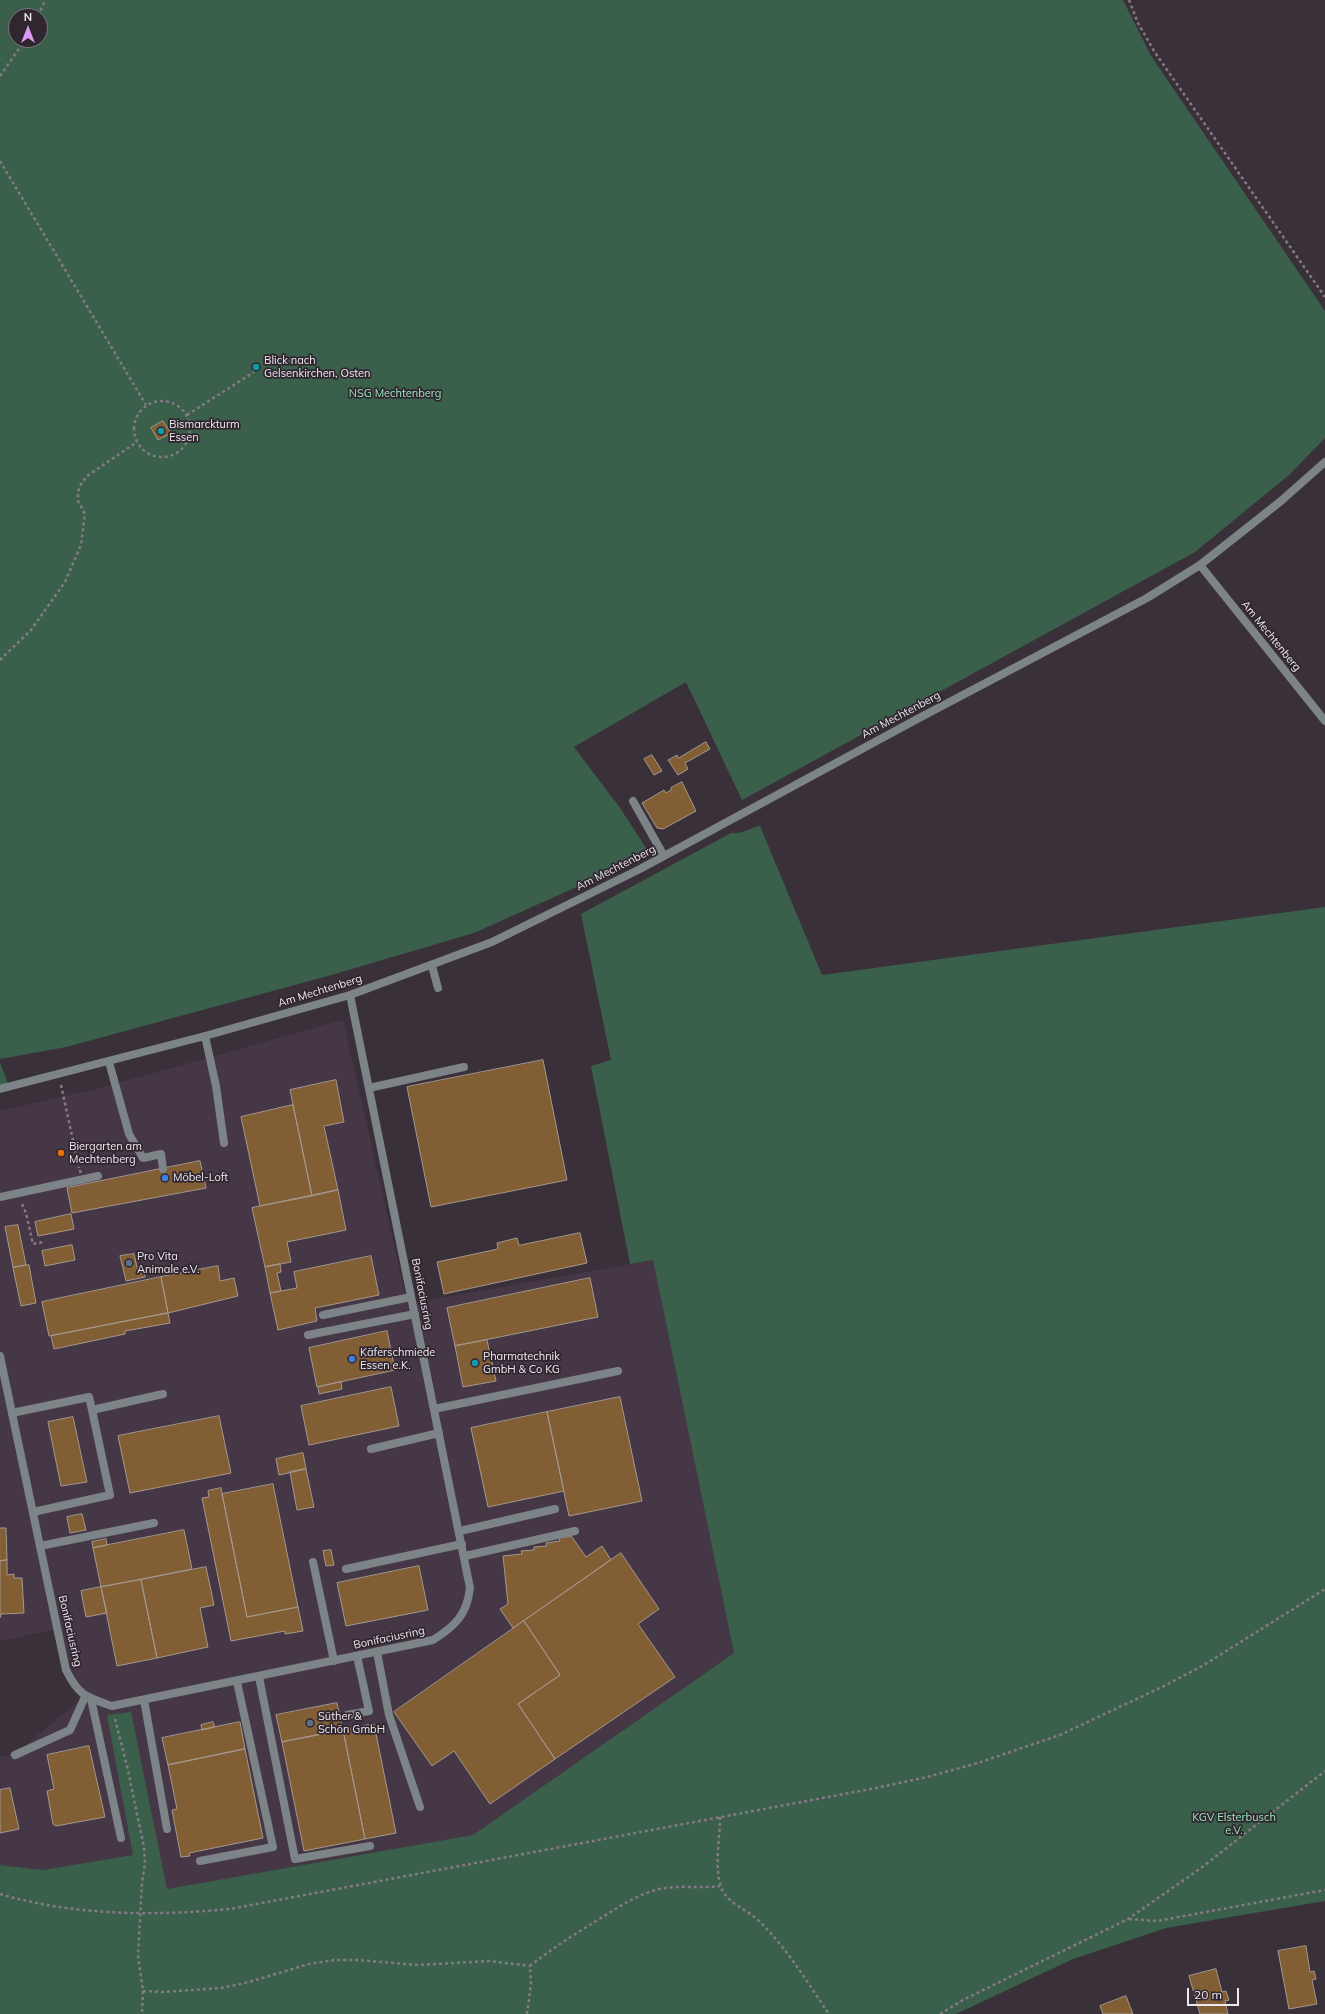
<!DOCTYPE html>
<meta charset="utf-8">
<style>
body{margin:0}
#map{position:relative;width:1325px;height:2014px;overflow:hidden;background:#3a303a;font-family:Mulish,sans-serif}
canvas{display:block}
.north{position:absolute;left:8px;top:8px;width:40px;height:40px;box-sizing:border-box;background:#302630;border:1px solid #7c747c;border-radius:50%;rotate:0deg;font-size:11px;font-weight:700;line-height:16px;text-align:center;color:#efe9ef}
.north::after{content:'';display:block;margin:auto;width:14px;height:18px;background:#db99f5;clip-path:polygon(50% 0,100% 100%,50% 72%,0 100%)}
.scale{position:absolute;left:1187px;top:1988px;width:52px;height:18px;box-sizing:border-box;border:2px solid #efe9ef;border-top:0;padding-left:5px;font-size:12px;line-height:14px;white-space:nowrap;color:#efe9ef;-webkit-text-stroke:3px #302630;paint-order:stroke}
</style>
<div id="map">
<canvas width="1325" height="2014"></canvas>
<div class="north">N</div>
<div class="scale">20 m</div>
</div>
<script>
const g = document.querySelector('canvas').getContext('2d');
g.lineJoin = 'round';
function fillPath(path, color) {
  g.fillStyle = color;
  g.fill(path, 'evenodd');
}
function strokePath(path, color, width, dash) {
  g.strokeStyle = color;
  g.lineWidth = width;
  g.lineCap = dash ? 'butt' : 'round';
  g.setLineDash(dash || []);
  g.stroke(path);
}
function drawText(font, color, halo, rows, align = 'center') {
  g.font = font + ' Mulish,sans-serif';
  g.lineWidth = 3.5;
  g.setLineDash([]);
  g.textBaseline = 'middle';
  g.strokeStyle = halo;
  g.fillStyle = color;
  for (const [text, x, y, turn = 0] of rows) {
    g.save();
    g.translate(x, y);
    g.rotate((+turn || 0) * Math.PI / 180);
    g.textAlign = isNaN(turn) ? turn : align;
    if (halo) g.strokeText(text, 0, 0);
    g.fillText(text, 0, 0);
    g.restore();
  }
}
const built = new Path2D(`
 M343,1020L407,1302L430,1300L653,1260L734,1653L473,1835L167,1889L156,1851L44,1870L0,1865V1757L16,1753L85,1696L66,1669L58,1629L0,1641V1111L104,1087Z`);
const green = new Path2D(`
 M0,0H1123L1151,56L1325,311V438L1289,475L1195,552L742,800L686,682L574,747L620,808L650,854L474,933L328,976L66,1047L0,1059ZM16,16H40V40H16Z
 M760,826L822,975L1325,907V1901L1166,1928L1073,1959L956,2014H0V1865L43,1870L133,1855L107,1715L131,1712L167,1889L473,1835L734,1653L653,1260L630,1264L591,1066L611,1060L581,914L731,833C742,835 750,827 760,826Z
 M0,1062L9,1086L0,1088Z`);
const building = new Path2D(`
 M163,421L171,433L158,440L151,428Z
 M706,742L710,749L685,763L688,769L678,775L668,760L677,755L678,758Z
 M652,755L662,771L654,775L644,759Z
 M682,782L696,811L663,829L657,828L642,803L664,790L666,793L671,790V788Z
 M543,1060L567,1180L431,1207L407,1087Z
 M336,1080L344,1122L324,1126L338,1190L312,1196L290,1090Z
 M293,1105L312,1196L260,1206L241,1117Z
 M200,1161L206,1188L72,1213L67,1188Z
 M338,1190L346,1230L287,1242L291,1262L265,1267L252,1208Z
 M71,1214L74,1229L38,1236L35,1222Z
 M18,1225L26,1265L13,1267L5,1227Z
 M580,1233L587,1263L444,1294L437,1262L498,1249L497,1243L517,1238L519,1245Z
 M72,1245L75,1260L45,1266L42,1251Z
 M134,1254L138,1271L144,1270L145,1277L126,1281L120,1256Z
 M371,1256L379,1295L315,1308L317,1321L278,1330L270,1293L297,1288L294,1272Z
 M280,1264L281,1272L277,1273L281,1291L270,1293L265,1267Z
 M29,1265L36,1303L21,1306L13,1268Z
 M218,1266L220,1281L234,1278L238,1296L168,1313L161,1277Z
 M161,1277L168,1313L49,1336L42,1302Z
 M590,1278L598,1317L455,1346L447,1308Z
 M168,1313L170,1323L125,1331V1334L54,1349L51,1336Z
 M387,1331L395,1370L317,1387L309,1348Z
 M487,1340L496,1381L463,1387L455,1346Z
 M341,1382L342,1389L319,1394L318,1387Z
 M391,1387L399,1426L309,1445L301,1406Z
 M620,1397L642,1501L569,1516L547,1412Z
 M547,1412L564,1491L488,1507L471,1428Z
 M219,1416L231,1473L130,1493L118,1436Z
 M73,1417L87,1482L61,1486L48,1422Z
 M303,1453L306,1469L279,1475L276,1459Z
 M306,1469L314,1507L297,1510L290,1472Z
 M273,1484L298,1607L247,1617L222,1494Z
 M221,1488L247,1617L298,1607L303,1631L285,1634V1631L231,1641L202,1498L209,1497L208,1491Z
 M82,1514L86,1530L70,1533L67,1517Z
 M0,1528H6L7,1560L0,1561Z
 M184,1530L192,1569L101,1587L93,1548Z
 M572,1537L586,1557L602,1546L611,1560L513,1628L500,1609L508,1604L503,1556L522,1554L521,1551L534,1550V1547L547,1546L546,1543L560,1541L559,1538Z
 M106,1539L107,1545L93,1548L92,1542Z
 M331,1550L334,1565L326,1566L323,1551Z
 M621,1553L659,1609L638,1624L675,1677L555,1759L518,1704L560,1675L524,1621Z
 M7,1560V1575L14,1574V1578H22L24,1613L1,1614L0,1618V1561Z
 M419,1566L428,1610L346,1626L337,1583Z
 M206,1567L214,1605L200,1608L208,1647L157,1658L141,1580Z
 M141,1580L157,1658L117,1666L101,1587Z
 M101,1587L107,1613L86,1617L81,1591Z
 M524,1621L560,1675L518,1704L555,1759L490,1804L454,1751L432,1766L394,1712Z
 M337,1703L343,1730L282,1742L276,1715Z
 M213,1722L215,1727L202,1730L201,1725Z
 M240,1722L245,1749L168,1765L162,1738Z
 M374,1724L396,1833L365,1839L343,1730Z
 M343,1730L365,1839L304,1851L282,1742Z
 M89,1746L105,1817L56,1826L53,1824L47,1791L54,1789L47,1755Z
 M245,1749L263,1838L189,1853L190,1856L181,1857L172,1810L177,1809L168,1765Z
 M10,1788L19,1829L0,1833V1790Z
 M1306,1946L1310,1972L1314,1971L1316,1979L1312,1980L1317,2004L1289,2009L1278,1951Z
 M1216,1969L1222,1992L1226,1991L1229,2000L1225,2001L1228,2014H1200L1189,1976Z
 M1126,1996L1133,2014H1103L1100,2006Z`);
const path = new Path2D(`
 M1129,0L1138,23L1154,51L1325,297
 M38,16L45,0
 M0,76L25,40
 M0,161L146,405
 M134 429a28 28 0 1 1 56 0a28 28 0 1 1-56 0Z
 M187,415L254,372
 M0,660L31,630L65,582L81,545L85,514L78,501V492L81,484L87,476L137,442
 M61,1085L79,1168
 M22,1204L26,1213L33,1244L43,1242
 M115,1719L127,1766L144,1847L145,1863L142,1883L138,1955L143,1991L142,2014
 M720,1817C720,1839 714,1866 721,1887C726,1903 748,1910 759,1921C787,1948 807,1982 829,2014
 M0,1894C75,1916 153,1916 230,1909L876,1788L927,1777L978,1763L1060,1735L1162,1687L1204,1665L1325,1589
 M1129,1919L1157,1921L1325,1890
 M143,1991L162,1992L222,1988L249,1982L309,1964L334,1960H357L418,1965L489,1961L530,1966
 M527,2014L531,1984L530,1966C551,1949 574,1935 596,1921C616,1909 634,1896 656,1890C677,1884 699,1889 720,1886
 M940,2014L963,2000L1128,1919L1201,1868L1325,1771`);
const service = new Path2D(`
 M633,801L664,856
 M432,966L438,988
 M205,1036L216,1086L224,1143
 M109,1062L129,1134L143,1158L161,1154L163,1169
 M369,1088L464,1067
 M0,1197L98,1176
 M323,1315L411,1297
 M308,1335L415,1314
 M434,1409L618,1371
 M92,1410L163,1394
 M12,1413L89,1397L92,1410L110,1495L33,1512
 M371,1449L439,1433
 M460,1531L555,1509
 M40,1546L154,1523
 M465,1556L575,1531
 M313,1562L334,1661
 M346,1569L462,1544
 M377,1652L389,1715L420,1807
 M259,1677L295,1859L370,1846
 M91,1699L121,1838
 M144,1700L167,1829
 M347,1715L369,1711L357,1656
 M15,1755L70,1730L85,1697
 M200,1861L273,1847L237,1682`);
const minor = new Path2D(`
 M1200,565L1325,721
 M0,1089L205,1036L350,995L492,942L640,869L921,717L1147,598L1200,565L1281,501L1325,462
 M0,1356L66,1670C79,1696 86,1697 112,1706L433,1640C455,1626 467,1615 470,1588L350,995`);
const pathBridge = new Path2D(`
 M80,1170L83,1185`);
const markers = [
 [256,367,4,"#0f9aa8"],
 [161,431,4,"#0f9aa8"],
 [61,1153,4,"#e8710a"],
 [165,1178,4,"#3f7fe0"],
 [129,1263,4,"#5c6f8a"],
 [352,1359,4,"#3f7fe0"],
 [475,1363,4,"#0f9aa8"],
 [310,1723,4,"#5c6f8a"]
];
const poiNames = [
 ["Blick nach",264,361],
 ["Gelsenkirchen, Osten",264,374],
 ["Bismarckturm",169,425],
 ["Essen",169,438],
 ["Biergarten am",69,1147],
 ["Mechtenberg",69,1160],
 ["Möbel-Loft",173,1178],
 ["Pro Vita",137,1257],
 ["Animale e.V.",137,1270],
 ["Käferschmiede",360,1353],
 ["Essen e.K.",360,1366],
 ["Pharmatechnik",483,1357],
 ["GmbH & Co KG",483,1370],
 ["Süther &",318,1717],
 ["Schön GmbH",318,1730]
];
const parkNames = [
 ["NSG Mechtenberg",395,394],
 ["KGV Elsterbusch",1234,1818],
 ["e.V.",1234,1831]
];
const streetNames = [
 ["Am Mechtenberg",1271,636,51],
 ["Am Mechtenberg",901,715,-28],
 ["Am Mechtenberg",616,868,-27],
 ["Am Mechtenberg",320,991,-17],
 ["Bonifaciusring",422,1294,79],
 ["Bonifaciusring",70,1631,77],
 ["Bonifaciusring",389,1638,-12]
];
fillPath(built, '#463746');
fillPath(green, '#3a604b');
fillPath(building, '#825e34');
strokePath(building, '#a4988c', 1);
strokePath(path, '#837a83', 2.5, [3, 3]);
strokePath(service, '#7c8487', 8);
strokePath(minor, '#7c8487', 8);
strokePath(pathBridge, '#837a83', 2.5, [3, 3]);
for (const [x, y, r, color] of markers) {
  const dot = new Path2D();
  dot.arc(x, y, r, 0, 2 * Math.PI);
  g.fillStyle = color;
  g.fill(dot);
  strokePath(dot, '#302630', 1.5);
}
drawText('11px', '#efe9ef', '#302630', poiNames, 'left');
drawText('11px', '#97e9bb', '#302630', parkNames);
drawText('11px', '#efe9ef', '#302630', streetNames);
</script>
